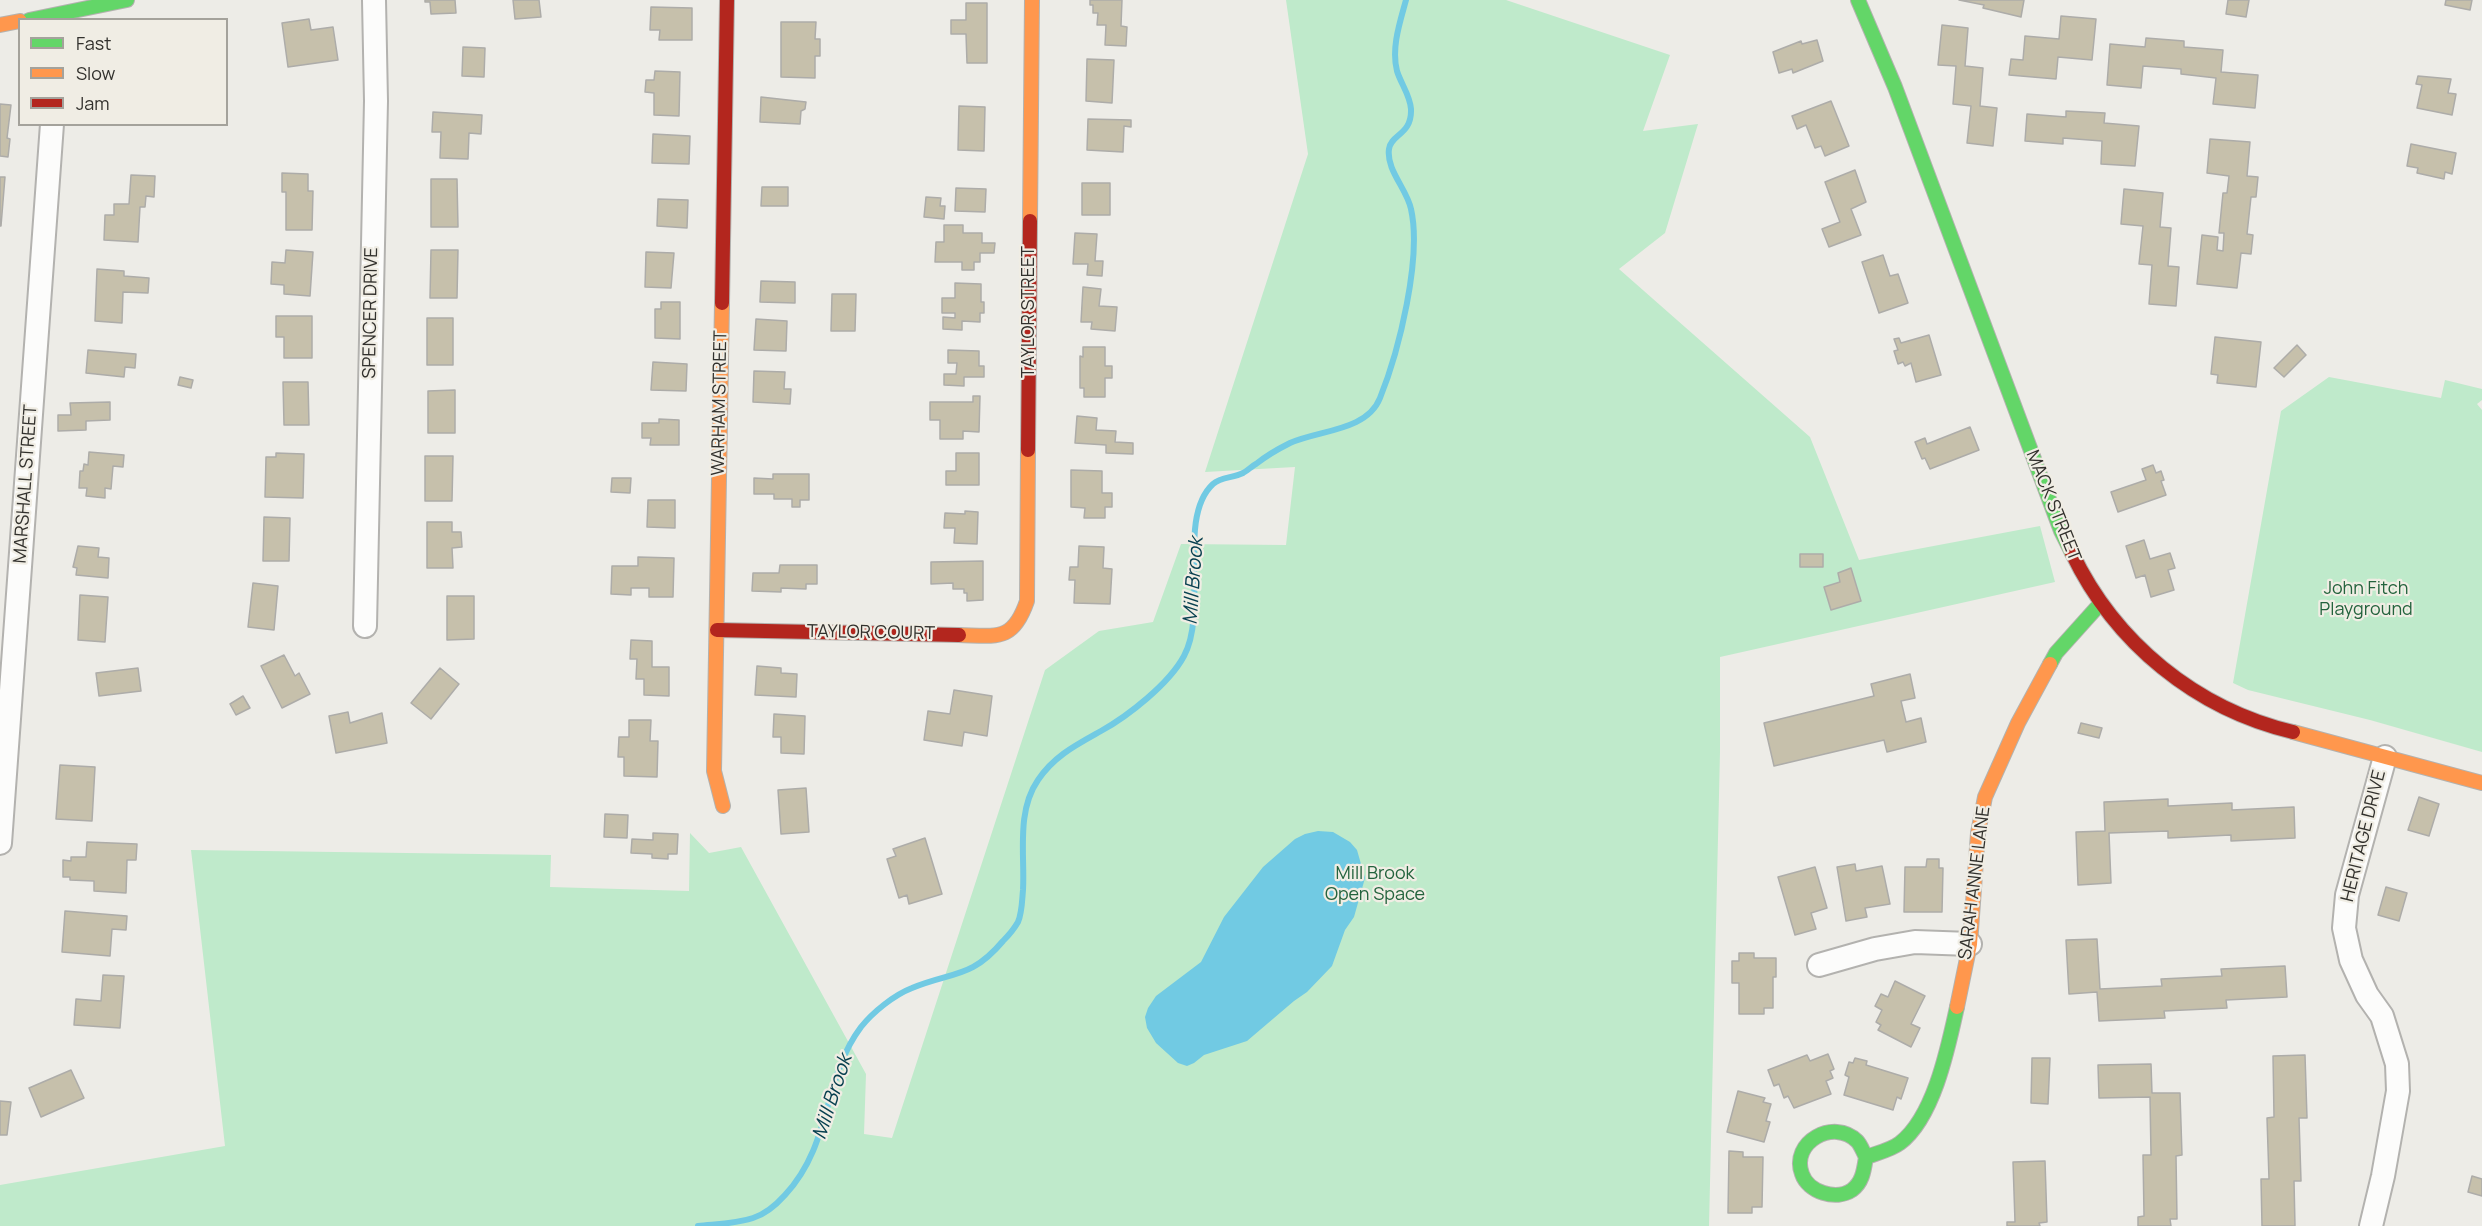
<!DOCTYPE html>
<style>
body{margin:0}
#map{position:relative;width:2482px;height:1226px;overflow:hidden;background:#edece7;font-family:Manrope,sans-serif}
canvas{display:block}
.legend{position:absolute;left:18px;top:18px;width:210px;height:108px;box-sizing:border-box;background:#f0ede4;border:2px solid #a4a29b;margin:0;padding:8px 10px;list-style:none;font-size:18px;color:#32312d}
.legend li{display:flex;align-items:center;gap:12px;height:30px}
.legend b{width:30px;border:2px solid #a4a29b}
</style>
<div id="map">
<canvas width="2482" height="1226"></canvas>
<ul class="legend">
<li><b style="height:8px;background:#63d668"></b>Fast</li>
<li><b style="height:8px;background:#ff974d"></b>Slow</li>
<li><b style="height:8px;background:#b3261e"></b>Jam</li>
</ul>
</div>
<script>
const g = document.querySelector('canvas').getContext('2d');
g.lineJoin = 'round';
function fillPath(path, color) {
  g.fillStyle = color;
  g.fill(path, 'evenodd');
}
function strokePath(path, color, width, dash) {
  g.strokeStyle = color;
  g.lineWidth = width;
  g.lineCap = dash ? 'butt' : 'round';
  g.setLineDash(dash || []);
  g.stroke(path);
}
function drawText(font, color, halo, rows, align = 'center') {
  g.font = font + ' Manrope,sans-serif';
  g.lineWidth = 4.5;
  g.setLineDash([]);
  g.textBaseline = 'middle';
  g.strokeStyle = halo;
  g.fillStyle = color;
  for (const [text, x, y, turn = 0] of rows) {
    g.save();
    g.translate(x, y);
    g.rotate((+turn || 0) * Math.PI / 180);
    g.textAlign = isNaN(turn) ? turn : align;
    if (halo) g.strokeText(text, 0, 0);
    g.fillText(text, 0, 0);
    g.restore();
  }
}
const green = new Path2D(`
 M1286,0H1506L1670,55L1643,131L1698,124L1665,233L1619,269L1810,437L1859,560L2040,526L2055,582L1720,657V752L1709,1226H0V1185L225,1146L191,850L551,855L550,887L689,891L690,833L709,853L741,847L866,1074L864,1134L892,1138L1045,670L1099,631L1153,622L1181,544L1286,545L1295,467L1205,472L1308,154Z
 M2329,377L2441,398L2445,380L2482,389V400L2477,404L2482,410V752L2370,720L2248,690L2233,683L2281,411Z`);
const water = new Path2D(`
 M1318,831L1333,832L1350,842L1357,850L1365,878L1354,917L1345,930L1332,966L1307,992L1294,1001L1247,1041L1204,1055L1194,1063L1187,1066L1178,1063L1156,1043L1147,1028L1145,1017L1148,1008L1156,996L1201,962L1224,917L1263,867L1295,839L1305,834Z`);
const stream = new Path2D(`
 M698,1226C716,1224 735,1224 753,1218C766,1214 776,1205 785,1195C833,1143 822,1079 861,1027C873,1012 894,995 912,988C953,971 971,979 1003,941C1008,936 1014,929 1018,922C1022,913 1022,901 1023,890C1025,855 1016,812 1038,780C1054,756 1076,745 1101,731C1128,716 1169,684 1184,656C1209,610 1176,518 1213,484C1221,477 1233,478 1243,473C1247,471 1252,466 1256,464C1266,456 1278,449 1290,443C1319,430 1367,431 1380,398C1399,351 1422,258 1411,209C1407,189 1386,170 1389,149C1391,134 1412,135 1411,109C1410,95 1401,84 1397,71C1391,48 1400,22 1406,0`);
const building = new Path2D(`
 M425,0H455L456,13L431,14L430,2H425Z
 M513,0H539L541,17L515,19Z
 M1090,0H1122L1121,26L1127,27L1126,46L1105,45L1106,25H1097L1098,13H1093V5H1090Z
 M1959,0H2024L2021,17L1983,8L1984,5Z
 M2228,0H2249L2246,17L2226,14Z
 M2446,0H2472L2470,10L2445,5Z
 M966,3H987V63H967L966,34H951V20H966Z
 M651,7L692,8V40H659L660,30H650Z
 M2061,16L2096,19L2092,60L2058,57L2056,79L2009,75L2011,59L2023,60L2025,36L2059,39Z
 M309,19L311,30L333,27L338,60L288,67L282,23Z
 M781,22H816L815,39H820V56H815V78L781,77Z
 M1942,25L1968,28L1965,66L1983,68L1980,106L1997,108L1993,146L1967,143L1971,106L1953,104L1956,66L1938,65Z
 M2146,38L2184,41V47L2223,50L2221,72L2258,75L2255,108L2213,104L2216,78L2181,74V69L2143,66L2141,88L2107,85L2110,44L2145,47Z
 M1817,40L1823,61L1793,73L1792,69L1779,73L1773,52L1801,41L1802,44Z
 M463,47L485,48L484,77L462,76Z
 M1087,59L1114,60L1112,103L1086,101Z
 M655,71L680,72L679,116L654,115V93L645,92L646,80H654Z
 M2418,76L2451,79L2448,93L2456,94L2452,115L2417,108L2422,85L2416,84Z
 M761,97L806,102L805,109L801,111L800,124L760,122Z
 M1831,101L1849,146L1825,156L1821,146L1815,148L1806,125L1797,129L1792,116Z
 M0,104L11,105L7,138L10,139L8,157L0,156Z
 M959,106L985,107L984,151L958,150Z
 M2066,111L2105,113L2104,123L2139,126L2135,166L2101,164L2102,141L2063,138V144L2025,141L2027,114L2066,117Z
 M433,112L482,115L481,134L469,133L468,159L440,158L441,132H432Z
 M1088,119L1131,120V127L1124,126L1123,152L1087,150Z
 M653,134L690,136L689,164L652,163Z
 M2210,139L2250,142L2247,176L2258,177L2256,197H2251L2247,234L2253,235L2251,254L2241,253L2237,288L2197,284L2202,235L2218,237L2217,250L2223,251L2224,233H2219L2223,193H2227L2229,176L2207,173Z
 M2411,144L2456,153L2452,174L2445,172L2444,179L2417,173L2418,168L2407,166Z
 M1855,170L1866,202L1851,209L1861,235L1829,247L1822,229L1840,222L1825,182Z
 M282,173L308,174V191H313L312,230H286V192H282Z
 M131,175L155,176L154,197L146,196L145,207H140L138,242L104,240L105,215H114V204H129Z
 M0,177H5L1,226H0Z
 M431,179H457L458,227H431Z
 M1082,183H1110V215H1082Z
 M762,187H788V206H761Z
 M956,188L986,189L985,212L955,211Z
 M2124,189L2163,193L2160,227L2171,228L2168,266L2179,267L2176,306L2149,304L2152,265L2139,264L2143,226L2121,224Z
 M926,197L941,198L940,206H945L944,219L924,217Z
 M658,199L688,200L687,228L657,226Z
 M944,225H963V233H982V243H995L994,253H980V262H974V270H962V262H935L936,242H944Z
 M1075,233L1097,234L1095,261H1103L1102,276L1087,275L1088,264H1073Z
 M286,250L313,252L310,296L284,294V285L271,284L272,262L285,263Z
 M431,250H458L457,298H430Z
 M646,252L674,253L671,288L645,287Z
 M1883,255L1890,276L1898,274L1908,303L1879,313L1862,262Z
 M97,269L124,271V276L149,278L148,293L123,292L122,323L95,321Z
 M761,281L795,282V303L760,302Z
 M955,283L981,284V302H984V313H980V322L962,321V330L943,329V317L955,318V313H942V298H955Z
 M1083,287L1101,289L1099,306L1117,307L1115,331L1091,329L1092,322H1081Z
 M832,294H856L855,331H831Z
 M661,302H680V339L655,338V309H661Z
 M276,316H312V358H284V337H276Z
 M427,318H453V365H427Z
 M756,319L787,321L786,351L754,350Z
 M1929,335L1941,375L1916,382L1911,363L1905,366L1903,362L1898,364L1894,351L1898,350L1894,339L1899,338L1901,343Z
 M2215,337L2261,342L2256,387L2217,383L2218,375L2211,374Z
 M2297,345L2306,355L2284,377L2274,368Z
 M1083,347H1105V366H1112V378H1105V397H1084V388H1080V356L1083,357Z
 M88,350L136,354L135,368L125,367L124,377L86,373Z
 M948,350L979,351V366H984V377H964V386L944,385V374H956L957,363H948Z
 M653,362L687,364L686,391L651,390Z
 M754,371L785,372L784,389H791L790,404L753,402Z
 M180,377L193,380L191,388L178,385Z
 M283,382H308L309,425H284Z
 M455,390V433H428V391Z
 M973,396H980L979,432L963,431V439H940V420H930V402H973Z
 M110,402V420L86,421V430L58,431V415H71L70,403Z
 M1077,416L1097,418L1096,430L1116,431L1115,442L1133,443V454L1106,453V445L1075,443Z
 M659,419L679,420V445H650L651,438H642V423H659Z
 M1970,427L1979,450L1930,469L1925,458L1922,459L1915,442L1925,438L1927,444Z
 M89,452L124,455L123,467L113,466L111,489L105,488V498L86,496L87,488H79L80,471H83L84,464L88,465Z
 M276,453L304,454L303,498L265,497L266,457H276Z
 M956,453H979V485H946V471H956Z
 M425,456H453L452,501H425Z
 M2153,465L2156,473L2161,471L2164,480L2161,481L2166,495L2118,512L2111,492L2146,480L2142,469Z
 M1071,470L1102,471V493H1112V507H1105V518H1084L1085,508L1071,507Z
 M773,474H809V500H800V507H792V499H774V494H754V478L773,479Z
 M612,478H631L630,493L611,492Z
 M648,500H675V528L647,527Z
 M965,511L978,512L977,544L954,543L955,528H944L945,513L965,514Z
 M264,517L290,518L289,561H263Z
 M427,522H452V532H461L462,547L452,548L453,568H427Z
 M2144,540L2150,559L2170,553L2175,568L2168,570L2174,590L2151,597L2145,575L2136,578L2126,546Z
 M78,546L99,548L98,557L109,558L108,578L76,575L77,568L73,567Z
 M1079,546L1104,547L1103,568L1112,569L1110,604L1074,603L1075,580H1069L1070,567H1078Z
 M1800,554H1823V567H1800Z
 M638,557L674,558L673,597H649V588H631V595L611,594L612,566H638Z
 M983,561V600L967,601V593H964V589H953V583L931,584V562Z
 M780,565H817V584H806V589L781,588V592L752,591L753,573H779Z
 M1851,568L1861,601L1831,610L1824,587L1840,582L1838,573Z
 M253,583L278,586L274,630L248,627Z
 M80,595L108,597L105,642L78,640Z
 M447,596H474V639L447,640Z
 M631,640L652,641V667H669V696L644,695V679H636L637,659H630Z
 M284,655L295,676L299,673L310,694L282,708L261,666Z
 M757,666L781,668V673L797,674L796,697L755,695Z
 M138,668L141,691L99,696L96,673Z
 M440,668L459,684L431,719L411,703Z
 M1910,674L1915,698L1901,701L1906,722L1921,718L1926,742L1887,752L1884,740L1774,766L1764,723L1874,696L1871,684Z
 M954,690L992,696L987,736L964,732L962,746L924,740L928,711L950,714Z
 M243,696L250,708L236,715L230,704Z
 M348,712L350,723L382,713L387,743L336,753L329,716Z
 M774,714L805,716L804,754L781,753V737H773Z
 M629,720H651L650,741H658L657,777L624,776V757H618L619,737H629Z
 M2081,723L2102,728L2099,738L2078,733Z
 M60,765L95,767L92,821L56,819Z
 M806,788L809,832L781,834L778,790Z
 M2419,797L2439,804L2429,836L2408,830Z
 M2168,799V806L2232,803V810L2294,807L2295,838L2231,841V835L2168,838V831L2109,833L2111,883L2078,885L2076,832L2105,831L2104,802Z
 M605,814L628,815L627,838L604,837Z
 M653,833L678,834L677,854H668V859L652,858V854L631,853L632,839L653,840Z
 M925,838L942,894L909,904L907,895L899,898L887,859L896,856L893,849Z
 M87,842L137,844L136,860H127L126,893L94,891V881L70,880V877H63V860L71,861V857H86Z
 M1927,859H1939V868H1943L1942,912H1904L1905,867H1926Z
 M1855,864L1856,871L1882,866L1890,904L1865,908L1867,917L1846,921L1837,867Z
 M1815,867L1827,908L1811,913L1816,929L1795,935L1778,877Z
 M2386,887L2407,893L2399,921L2378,915Z
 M65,911L127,916L126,930L112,929L110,956L62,952Z
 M2097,939L2100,989L2162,986L2161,979L2222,976L2221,969L2285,966L2287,997L2226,1000L2227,1008L2164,1011L2165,1018L2099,1021L2097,992L2069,994L2066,940Z
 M1739,953H1754V958H1776V977H1773V1008H1764V1014H1739V983H1732V961H1739Z
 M103,975L124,976L120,1028L74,1025L76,999L101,1001Z
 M1895,981L1925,996L1911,1024L1920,1028L1911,1047L1878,1030L1881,1025L1876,1022L1882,1010L1875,1006L1881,994L1888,997Z
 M1828,1054L1834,1069L1830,1071L1833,1078L1826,1081L1831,1094L1794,1108L1788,1096L1784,1098L1779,1084L1774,1086L1768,1070L1807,1055L1810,1061Z
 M2305,1055L2307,1118H2299L2301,1181H2294L2295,1226H2262L2261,1179H2269L2267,1118L2274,1117L2273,1056Z
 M1855,1058L1867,1061L1866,1065L1908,1078L1901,1099L1897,1097L1893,1110L1844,1095L1849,1077L1845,1075L1849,1062L1853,1063Z
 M2032,1058H2050L2048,1104L2031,1103Z
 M2151,1064L2152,1093H2180L2182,1155L2176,1156L2177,1219H2170L2171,1226H2138V1217L2144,1216L2143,1155H2151L2150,1097L2099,1098L2098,1065Z
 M71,1070L84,1098L41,1117L29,1088Z
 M1738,1091L1765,1098L1763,1102L1771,1104L1766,1121L1770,1122L1764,1142L1727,1132Z
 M0,1101L11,1102L7,1135H0Z
 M1729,1151L1743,1152V1157H1763L1762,1207H1752V1213H1728Z
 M2045,1161L2047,1222L2039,1223L2040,1226H2007V1222H2015L2013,1162Z
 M2472,1176L2482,1179V1196L2468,1192Z`);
const street = new Path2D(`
 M365,626L376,101L374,0
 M0,843L52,124
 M1819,965L1875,949L1915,942L1970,944
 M2371,1226L2383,1176L2398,1091L2397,1064L2382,1016L2367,995L2351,960L2344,928L2347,895L2385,757`);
const fast = new Path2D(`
 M1858,0L1895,87L2061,531L2072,553
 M29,20L127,0
 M2050,664L2056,653L2100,604
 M1866,1157C1864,1169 1863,1182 1852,1190C1836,1201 1808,1192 1802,1174C1790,1142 1834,1118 1857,1141C1861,1145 1863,1152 1866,1157C1877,1153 1891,1150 1900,1143C1934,1117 1948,1048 1957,1007`);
const slow = new Path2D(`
 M0,25L20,21
 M1030,221L1032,0
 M722,303L714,771L723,806
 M959,635C997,636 1013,642 1027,601L1028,450
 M2293,732L2482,783
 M1957,1007L1970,944L1978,833L1985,797L2018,723L2050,664`);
const jam = new Path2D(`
 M722,303L727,0
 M1028,450L1030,221
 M2072,553C2115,643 2196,709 2293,732
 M717,630L959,635`);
const streetNames = [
 ["TAYLOR STREET",1029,312,-90],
 ["SPENCER DRIVE",371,313,-89],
 ["WARHAM STREET",720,403,-89],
 ["MARSHALL STREET",26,484,-86],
 ["MACK STREET",2053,506,68],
 ["TAYLOR COURT",871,633,1],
 ["HERITAGE DRIVE",2364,836,-76],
 ["SARAH ANNE LANE",1975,883,-83]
];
const parkNames = [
 ["John Fitch",2366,589],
 ["Playground",2366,610],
 ["Mill Brook",1375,874],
 ["Open Space",1375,895]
];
const waterNames = [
 ["Mill Brook",1194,581,-86],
 ["Mill Brook",833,1097,-72]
];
fillPath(green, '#bfeacb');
fillPath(water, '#71cae3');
strokePath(stream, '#71cae3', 6);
fillPath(building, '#c6c0ab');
strokePath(building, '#adaca9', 1.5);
strokePath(street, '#b3b2af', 26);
strokePath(fast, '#b3b2af', 16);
strokePath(slow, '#b3b2af', 16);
strokePath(jam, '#b3b2af', 16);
strokePath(street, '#fcfcfb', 22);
strokePath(fast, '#63d668', 14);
strokePath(slow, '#ff974d', 14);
strokePath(jam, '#b3261e', 14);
drawText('18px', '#32312d', '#f0ede4', streetNames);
drawText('18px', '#23633d', '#f0ede4', parkNames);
drawText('italic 20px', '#084050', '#f0ede4', waterNames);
</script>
